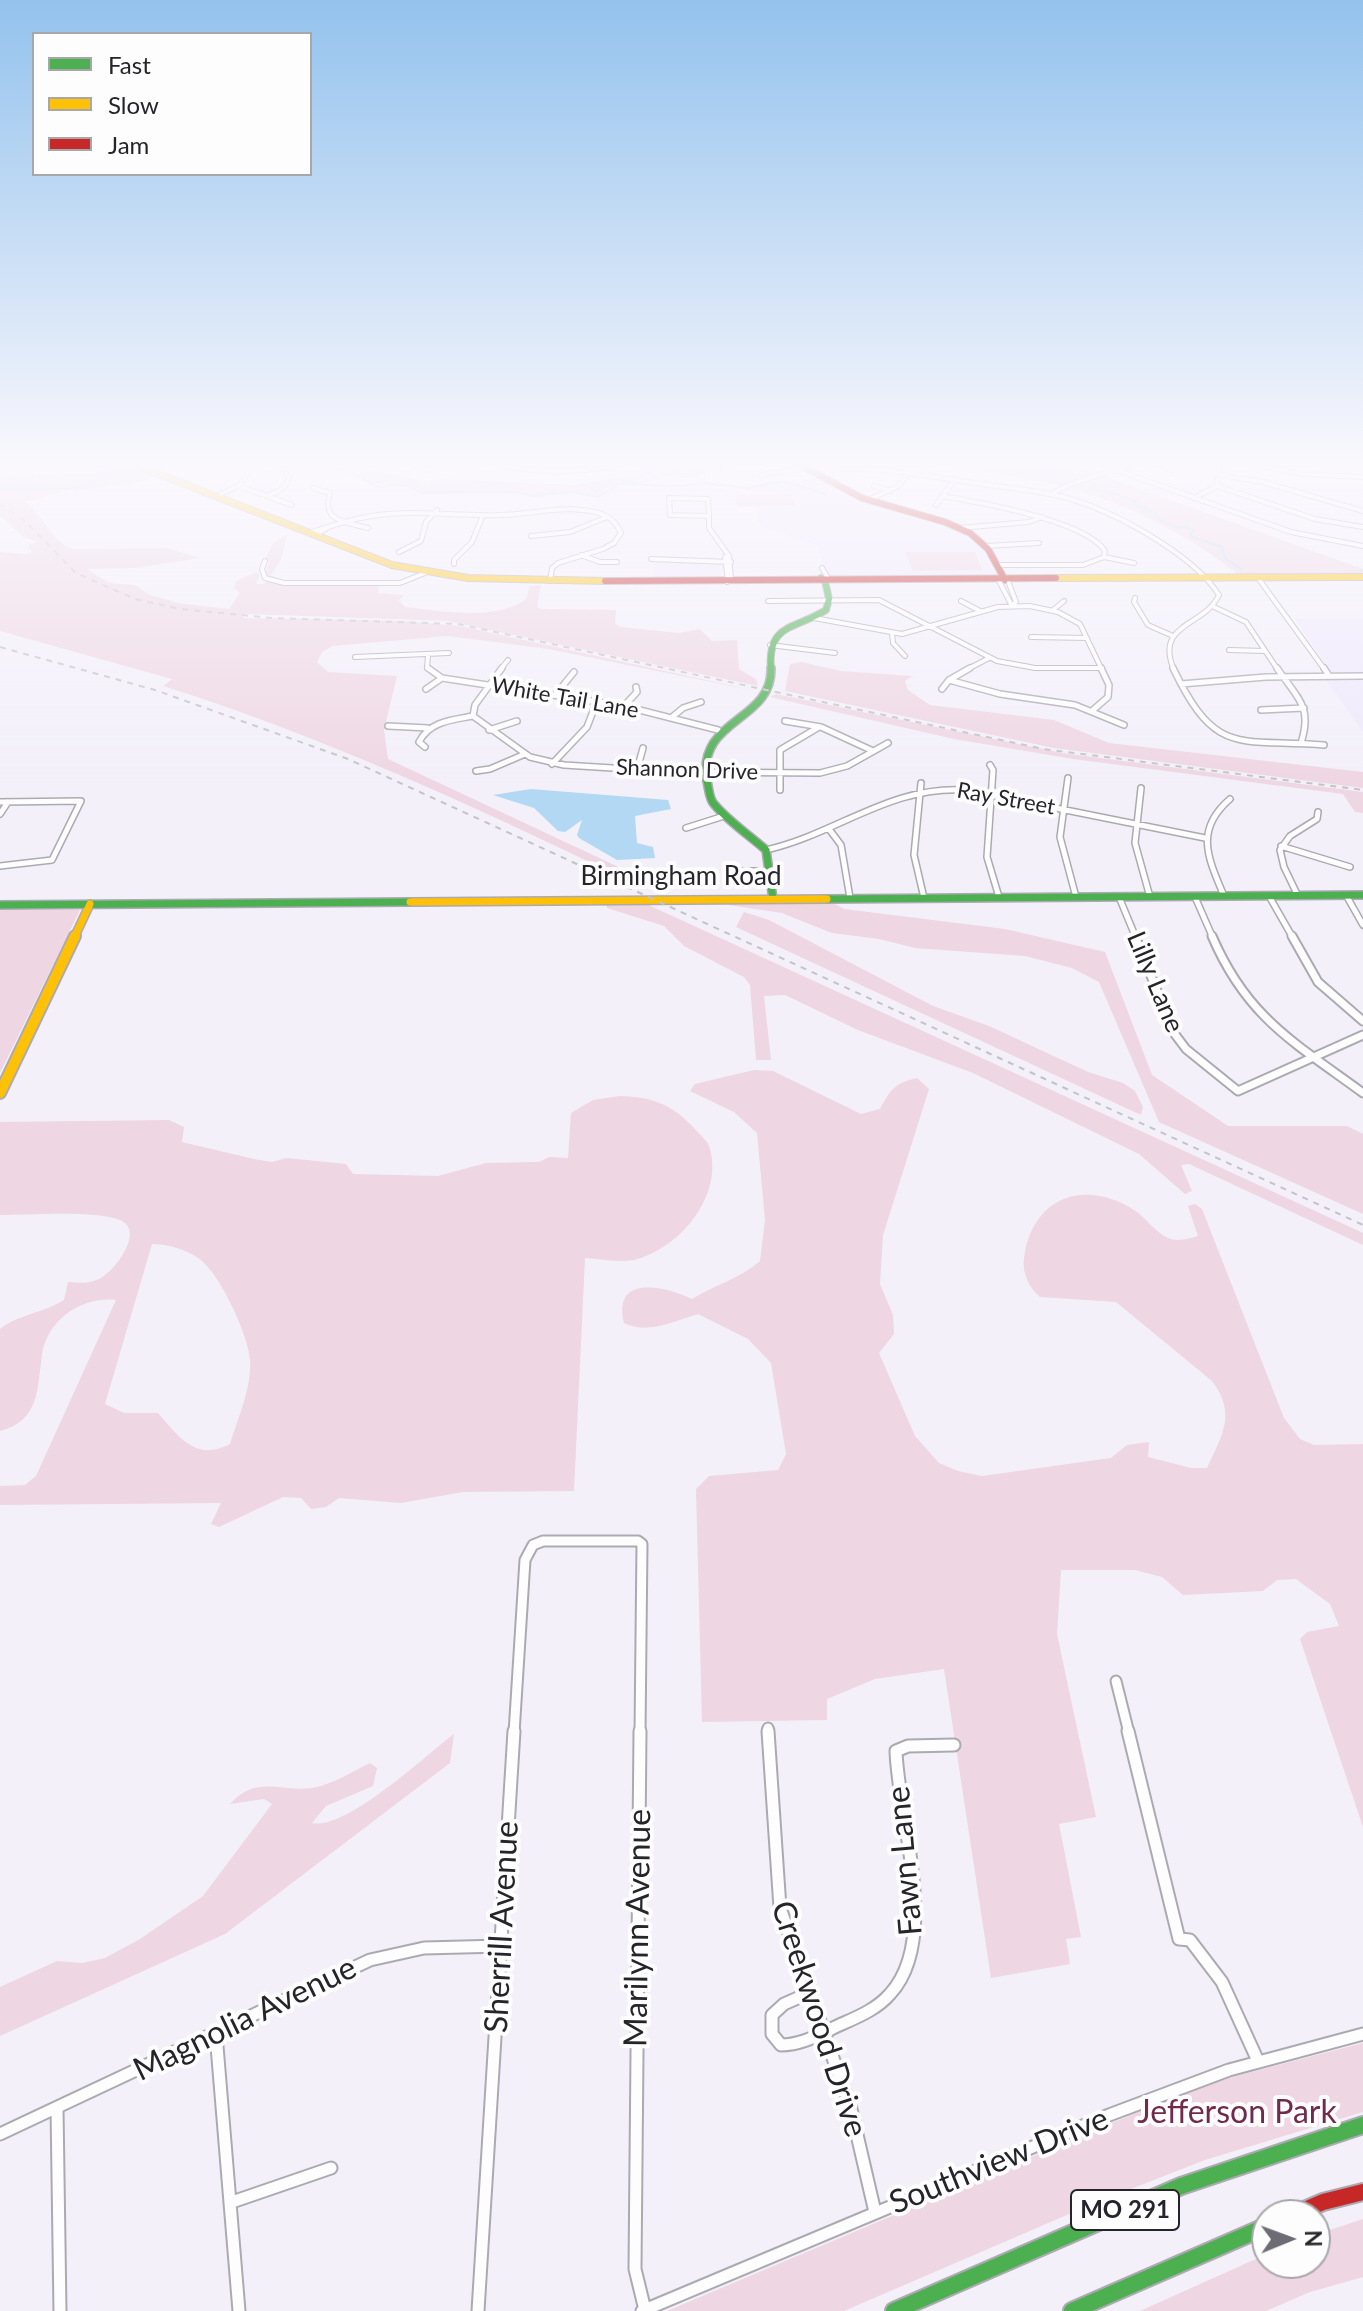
<!DOCTYPE html>
<style>
body{margin:0}
#map{position:relative;width:1363px;height:2311px;overflow:hidden;background:#f3f0fa;font-family:Lato,sans-serif}
canvas{display:block}
.legend{position:absolute;left:32px;top:32px;width:280px;height:144px;box-sizing:border-box;background:#fdfdfd;border:2px solid #a7a6a9;margin:0;padding:10px 14px;list-style:none;font-size:24px;color:#25242a}
.legend li{display:flex;align-items:center;gap:16px;height:40px}
.legend b{width:40px;border:2px solid #a7a6a9}
.north{position:absolute;left:1251px;top:2199px;width:80px;height:80px;box-sizing:border-box;background:#fdfdfd;border:2px solid #a7a6a9;border-radius:50%;rotate:89deg;font-size:22px;font-weight:700;line-height:32px;text-align:center;color:#25242a}
.north::after{content:'';display:block;margin:auto;width:28px;height:36px;background:#6d6b73;clip-path:polygon(50% 0,100% 100%,50% 72%,0 100%)}
</style>
<div id="map">
<canvas width="1363" height="2311"></canvas>
<ul class="legend">
<li><b style="height:10px;background:#4caf50"></b>Fast</li>
<li><b style="height:10px;background:#ffc107"></b>Slow</li>
<li><b style="height:10px;background:#c62828"></b>Jam</li>
</ul>
<div class="north">N</div>
</div>
<script>
const g = document.querySelector('canvas').getContext('2d');
g.lineJoin = 'round';
function fillPath(path, color) {
  g.fillStyle = color;
  g.fill(path, 'evenodd');
}
function strokePath(path, color, width, dash) {
  g.strokeStyle = color;
  g.lineWidth = width;
  g.lineCap = dash ? 'butt' : 'round';
  g.setLineDash(dash || []);
  g.stroke(path);
}
function drawText(font, color, halo, rows, align = 'center') {
  g.font = font + ' Lato,sans-serif';
  g.lineWidth = 8;
  g.setLineDash([]);
  g.textBaseline = 'middle';
  g.strokeStyle = halo;
  g.fillStyle = color;
  for (const [text, x, y, turn = 0] of rows) {
    g.save();
    g.translate(x, y);
    g.rotate((+turn || 0) * Math.PI / 180);
    g.textAlign = isNaN(turn) ? turn : align;
    if (halo) g.strokeText(text, 0, 0);
    g.fillText(text, 0, 0);
    g.restore();
  }
}
const built = new Path2D(`
 M821,478L860,500L941,524L961,533L983,550L995,574L824,576L819,547L759,524L757,507H795L793,494L725,489Z
 M654,560L720,563L721,576L653,577Z
 M1295,619H1363V674H1332Z
 M1326,680H1363V732Z`);
const green = new Path2D(`
 M321,462H335L428,482L442,479L575,485L705,462H784L718,470L716,466L690,477L652,473L636,482L606,488L599,496L571,491L529,496L518,492H420C405,484 389,486 373,483C363,481 360,476 348,475L347,470L323,467Z
 M916,462H1078L1073,465L1363,569V575L1240,576C1194,539 1136,508 1079,491C1027,475 969,471 916,462Z
 M122,464L154,477L133,484L64,491L25,502C42,514 53,542 72,549L167,548L200,558L136,568L87,569L109,583L135,585L148,594L178,603L229,609L240,593L234,588L236,581L257,572L260,575L256,584H263L270,579L266,573L269,561L265,558L274,542L287,535L281,560L271,575L281,580H403L380,582L378,593L404,595L399,600L405,607C441,611 498,622 527,598L529,586L541,585L537,607L542,609L616,610L615,624L621,627L679,633L700,629L712,641L737,640L739,669L756,679L758,686L447,621L244,614L243,618L404,621L460,626L761,692L548,649L448,636L333,646L322,652L317,662L328,672L397,676L384,730L388,759L627,871L621,877C471,805 322,736 163,686L172,679L0,631V552L27,554L31,552L28,545L37,542L23,537L0,516V477L94,473Z
 M792,494L795,506L737,507L735,495Z
 M905,552H975L982,570L913,571Z
 M801,662L841,671L913,676L905,681L908,690L930,705L1054,720L1109,743L1363,772V788L1054,748L785,691L790,664Z
 M776,694L1062,753L1363,792V813L1355,812L1343,794L1073,759L954,739L770,697Z
 M606,902L644,903L1363,1233V1245L1189,1164L1181,1165L1192,1191L1185,1194L1139,1154L973,1073L858,1030L785,995L764,996L771,1060H756L750,985L744,977L684,946L664,926L607,908Z
 M729,902H831L844,909L1005,929L1105,952L1152,1075L1228,1126H1347L1363,1134V1214L1159,1122L1099,982L1072,968L1025,956L915,948L879,939L832,933L782,913L729,905Z
 M0,910H80L0,1073Z
 M744,912L769,920L933,1006L989,1026L1088,1072L1123,1083L1135,1091L1143,1107L1141,1115L736,927Z
 M754,1070L773,1071L861,1114L880,1109C890,1090 895,1083 917,1078L929,1089L883,1235L880,1284L893,1315L894,1334L879,1353L915,1436L939,1463L958,1471L982,1476L1111,1458L1127,1445L1149,1442L1148,1457L1191,1468H1207C1222,1435 1237,1414 1212,1381L1116,1302L1040,1297C1029,1288 1022,1273 1024,1258C1032,1198 1083,1178 1134,1210C1146,1217 1154,1232 1168,1238C1178,1242 1188,1239 1198,1236L1188,1206L1195,1204L1202,1209L1284,1418L1300,1439L1314,1445L1363,1444V1827L1300,1639L1307,1632L1339,1626L1330,1604L1296,1579L1277,1580L1263,1591L1183,1595L1162,1577L1135,1570H1061L1057,1634L1096,1817L1059,1824L1081,1937L1066,1939L1070,1964L991,1978L944,1669L875,1679L827,1699V1720L702,1722L696,1489L709,1476L778,1470L786,1454L771,1363L748,1339L698,1314C674,1321 648,1335 624,1323C612,1274 665,1286 692,1299C715,1285 741,1278 760,1261L765,1220L757,1133L734,1112L690,1091L695,1084Z
 M620,1096C654,1097 673,1105 696,1130C701,1136 708,1141 710,1149C723,1197 679,1249 634,1260C618,1263 601,1259 585,1258L574,1491L463,1492L401,1503L339,1498L326,1507L311,1509L301,1498L283,1497L219,1527L211,1524L221,1503L0,1505V1486L25,1485L36,1476L116,1300C83,1296 47,1319 42,1355C37,1388 40,1421 0,1431V1329C19,1314 44,1313 64,1300L68,1282C78,1283 89,1284 99,1279C114,1272 146,1231 120,1220C96,1210 28,1215 0,1215V1122L169,1120L184,1127L182,1142L254,1159L272,1162L287,1158L346,1164L353,1174L438,1176L486,1163L539,1162L549,1157L568,1158L571,1113L593,1100ZM152,1244C167,1244 185,1249 198,1258C219,1271 249,1336 250,1360C252,1387 238,1418 230,1444C196,1462 179,1437 158,1413H124L105,1404Z
 M454,1734L450,1763L225,1934L0,2036V1987L57,1961L82,1963L105,1958L140,1939L203,1896L272,1804L264,1799L230,1804C257,1775 277,1792 312,1788C331,1785 352,1772 370,1763L377,1768L373,1786L326,1806L312,1823C345,1831 425,1756 454,1734Z
 M1363,2043V2112L1205,2160L1090,2205L844,2311H667L1164,2101L1232,2077Z
 M1363,2219V2277L1310,2292L1266,2311H1140L1267,2254V2263H1315V2235Z`);
const water = new Path2D(`
 M531,789L668,800L671,809L635,816L637,843L653,847L655,858L617,860L579,838L577,835L582,820L565,832L558,831L534,808L493,795Z`);
const stream = new Path2D(`
 M317,462L319,467L347,471L379,487L407,485L421,493L513,492L533,496L574,492L598,497L624,481L637,483L657,478L653,474L692,477L721,465L741,462
 M939,462H960
 M964,462L977,467L1058,479
 M157,470L169,462
 M621,484L683,486L702,483L748,488L785,481L824,494
 M1084,485L1137,501L1134,504L1156,514L1158,519L1180,528L1188,527L1193,531L1190,536L1222,547L1225,558L1242,570
 M0,489L72,488L105,478L151,472`);
const streetFar4 = new Path2D(`
 M408,462L429,471
 M488,462C537,476 585,473 634,462
 M1156,462L1171,470
 M1240,462L1303,474L1363,477
 M1105,466L1291,532L1363,546
 M845,469C885,468 922,475 961,481C994,486 1027,489 1059,496C1107,506 1193,554 1219,595C1204,627 1154,623 1174,670
 M761,475L807,468
 M1220,475L1263,482L1363,511
 M239,486L292,505
 M874,486L890,491
 M1217,486L1315,519L1363,527
 M313,488L330,493C321,522 346,522 368,528
 M1052,494C1074,479 1115,472 1142,462
 M217,496L240,485L250,470L264,462
 M267,496C277,492 286,489 289,477L277,462
 M942,496C978,502 1085,520 1105,551L1104,557L1083,565H997
 M669,498L708,499L709,516L670,515Z
 M1194,498L1217,486L1220,462
 M868,500L897,487L909,473
 M936,505L955,479
 M709,516V528L729,556L731,579L727,582
 M331,526C395,504 437,517 501,515C534,514 568,504 599,513C611,517 616,523 621,533L614,543L603,549L558,563L552,568L550,581
 M960,528L1029,522L1042,517
 M309,533L331,526L314,535
 M531,536L570,532L607,517
 M986,546L1039,543
 M399,552L421,541L426,522L437,510
 M581,555L600,562H617
 M725,557L728,581
 M1104,557L1134,563
 M651,559L731,562
 M265,561L262,569L265,578L284,583H400L425,573
 M454,564V560L472,542L483,515
 M822,568L828,578
 M1258,578L1325,670
 M999,581L1011,604
 M1008,581L1016,602L1013,605
 M1135,598L1134,602L1148,625L1173,636
 M768,601L879,600L997,661L1035,668H1102
 M961,601L980,611
 M1212,606L1246,622L1278,670
 M1053,610L1064,601
 M814,618L902,634L998,607L1030,606L1058,612L1080,624L1102,670
 M892,633L893,643L905,656
 M1031,637L1087,638
 M770,645L835,653
 M1229,650L1265,651
 M428,656L427,668L431,670
 M355,657L449,653
 M500,670L508,660
 M966,670L989,658`);
const streetFar3 = new Path2D(`
 M428,668L442,678L624,706L718,730
 M502,668L475,705L473,716L530,757L564,765L677,772L820,773L847,766L888,743
 M1173,668C1216,758 1238,738 1324,745
 M1277,668C1297,698 1313,706 1301,743
 M1324,668L1329,676
 M949,680L1000,694L1075,705L1124,725
 M1181,684L1266,677L1363,676
 M426,689L442,678
 M942,689L949,680L970,668
 M556,694L574,672
 M624,706L637,692L636,687
 M1093,710L1108,697L1109,685L1101,668
 M1261,710L1304,708
 M671,718L683,708L701,702
 M785,721L821,727L873,751
 M388,726L428,728
 M489,730L517,721
 M425,747L419,742C430,721 452,720 473,716
 M552,764L587,727L597,701
 M990,765L993,770L987,857L999,897
 M637,770L643,748
 M476,771L490,769L525,754
 M1068,778L1060,837L1076,897
 M921,783L914,855L924,898
 M1141,788L1135,843L1150,897
 M780,790V750L819,727
 M0,802L81,801L52,860L0,866
 M0,814L8,802
 M686,828L724,816
 M829,829L841,845L850,898
 M1281,846L1350,867
 M766,850C837,834 890,785 966,790L1205,838
 M734,871H771
 M1346,895L1363,925
 M1224,896C1208,858 1194,830 1230,799
 M1269,896L1293,938
 M1298,896L1284,867L1280,850L1290,836L1317,819L1318,812
 M1119,897L1136,938
 M1195,897L1213,938`);
const streetFar2 = new Path2D(`
 M1135,936L1174,1033L1186,1049L1238,1091L1363,1035
 M1212,936C1247,1018 1295,1043 1363,1093
 M1292,936L1318,982L1363,1021`);
const streetFar1 = new Path2D(`
 M1116,1681L1129,1733
 M768,1728V1733
 M514,1733L525,1560L533,1545L543,1541H638L642,1544L640,1733`);
const street = new Path2D(`
 M640,1731L635,2269L645,2310
 M768,1731L780,1908L851,2109L875,2212
 M1128,1731L1179,1939L1190,1940L1222,1982L1258,2061
 M809,1993L784,2004L772,2015V2034L781,2045C804,2045 823,2032 844,2023C860,2016 878,2008 890,1994C941,1939 898,1819 896,1751L908,1746L954,1745
 M216,2034L239,2311
 M57,2108L60,2311
 M0,2134L370,1960L424,1948L501,1946
 M232,2202L331,2168
 M478,2311L514,1731
 M642,2311L1109,2115L1229,2070L1363,2034`);
const fastFar2 = new Path2D(`
 M771,670C767,623 794,630 826,610L829,599L825,581L821,578`);
const fastFar1 = new Path2D(`
 M771,668C773,722 696,718 707,781C709,789 709,799 714,804C728,821 749,835 766,850L773,899
 M827,899L1363,895
 M0,905L410,902`);
const fast = new Path2D(`
 M894,2311L1181,2186L1363,2125
 M1072,2311L1267,2226`);
const slowFar2 = new Path2D(`
 M128,462L392,565L468,578L605,581
 M1056,578L1363,577`);
const slowFar1 = new Path2D(`
 M410,902L827,899
 M74,938L90,904`);
const slow = new Path2D(`
 M0,1093L75,936`);
const jamFar1 = new Path2D(`
 M795,462L862,498L945,522L970,533L988,549L1005,580
 M605,581L1056,578`);
const jam = new Path2D(`
 M1293,2215L1323,2202L1363,2192`);
const rail = new Path2D(`
 M0,504L25,521L76,573L135,599L180,609L272,618L458,624L1043,749L1363,790
 M0,647L155,690L348,759L1363,1225`);
const farStreetnames = [
 ["White Tail Lane",565,698,10],
 ["Shannon Drive",687,770,2],
 ["Ray Street",1006,799,10]
];
const shields = [
 [1125,2210,108]
];
const shieldNames = [
 ["MO 291",1125,2210]
];
const streetNames = [
 ["Birmingham Road",681,877],
 ["Lilly Lane",1155,982,67]
];
const nearStreetnames = [
 ["Fawn Lane",905,1861,-95],
 ["Sherrill Avenue",502,1927,-87],
 ["Marilynn Avenue",638,1928,-89],
 ["Magnolia Avenue",245,2019,-26],
 ["Creekwood Drive",819,2019,72],
 ["Southview Drive",999,2161,-22]
];
const nearParknames = [
 ["Jefferson Park",1237,2113]
];
fillPath(built, '#eee9fc');
fillPath(green, '#eed6e2');
fillPath(water, '#b3d8f4');
strokePath(stream, '#b3d8f4', 2);
strokePath(streetFar4, '#acaab1', 6);
strokePath(streetFar3, '#acaab1', 8);
strokePath(streetFar2, '#acaab1', 11);
strokePath(streetFar1, '#acaab1', 13);
strokePath(street, '#acaab1', 15);
strokePath(fastFar2, '#acaab1', 8);
strokePath(fastFar1, '#acaab1', 10);
strokePath(fast, '#acaab1', 20);
strokePath(slowFar2, '#acaab1', 8);
strokePath(slowFar1, '#acaab1', 10);
strokePath(slow, '#acaab1', 14);
strokePath(jamFar1, '#acaab1', 8);
strokePath(jam, '#acaab1', 20);
strokePath(streetFar4, '#fdfdfe', 4);
strokePath(streetFar3, '#fdfdfe', 5);
strokePath(streetFar2, '#fdfdfe', 7);
strokePath(streetFar1, '#fdfdfe', 9);
strokePath(street, '#fdfdfe', 11);
strokePath(fastFar2, '#4caf50', 6);
strokePath(fastFar1, '#4caf50', 7);
strokePath(fast, '#4caf50', 16);
strokePath(slowFar2, '#ffc107', 6);
strokePath(slowFar1, '#ffc107', 7);
strokePath(slow, '#ffc107', 10);
strokePath(jamFar1, '#c62828', 6);
strokePath(jam, '#c62828', 16);
strokePath(rail, '#c3c3c5', 2, [6, 6]);
const sky = g.createLinearGradient(0, 0, 0, 786);
sky.addColorStop(0, '#93c2ed');
sky.addColorStop(0.59, '#faf8fd');
sky.addColorStop(1, '#faf8fd00');
g.fillStyle = sky;
g.fillRect(0, 0, 1363, 786);
drawText('22px', '#25242a', '#fdfdfd', farStreetnames);
for (const [x, y, w] of shields) {
  const box = new Path2D();
  box.roundRect(x - w / 2, y - 20, w, 40, 6);
  g.fillStyle = '#fdfdfd';
  g.fill(box);
  strokePath(box, '#25242a', 2);
}
drawText('bold 24px', '#25242a', null, shieldNames);
drawText('26px', '#25242a', '#fdfdfd', streetNames);
drawText('32px', '#25242a', '#fdfdfd', nearStreetnames);
drawText('32px', '#702a4c', '#fdfdfd', nearParknames);
</script>
